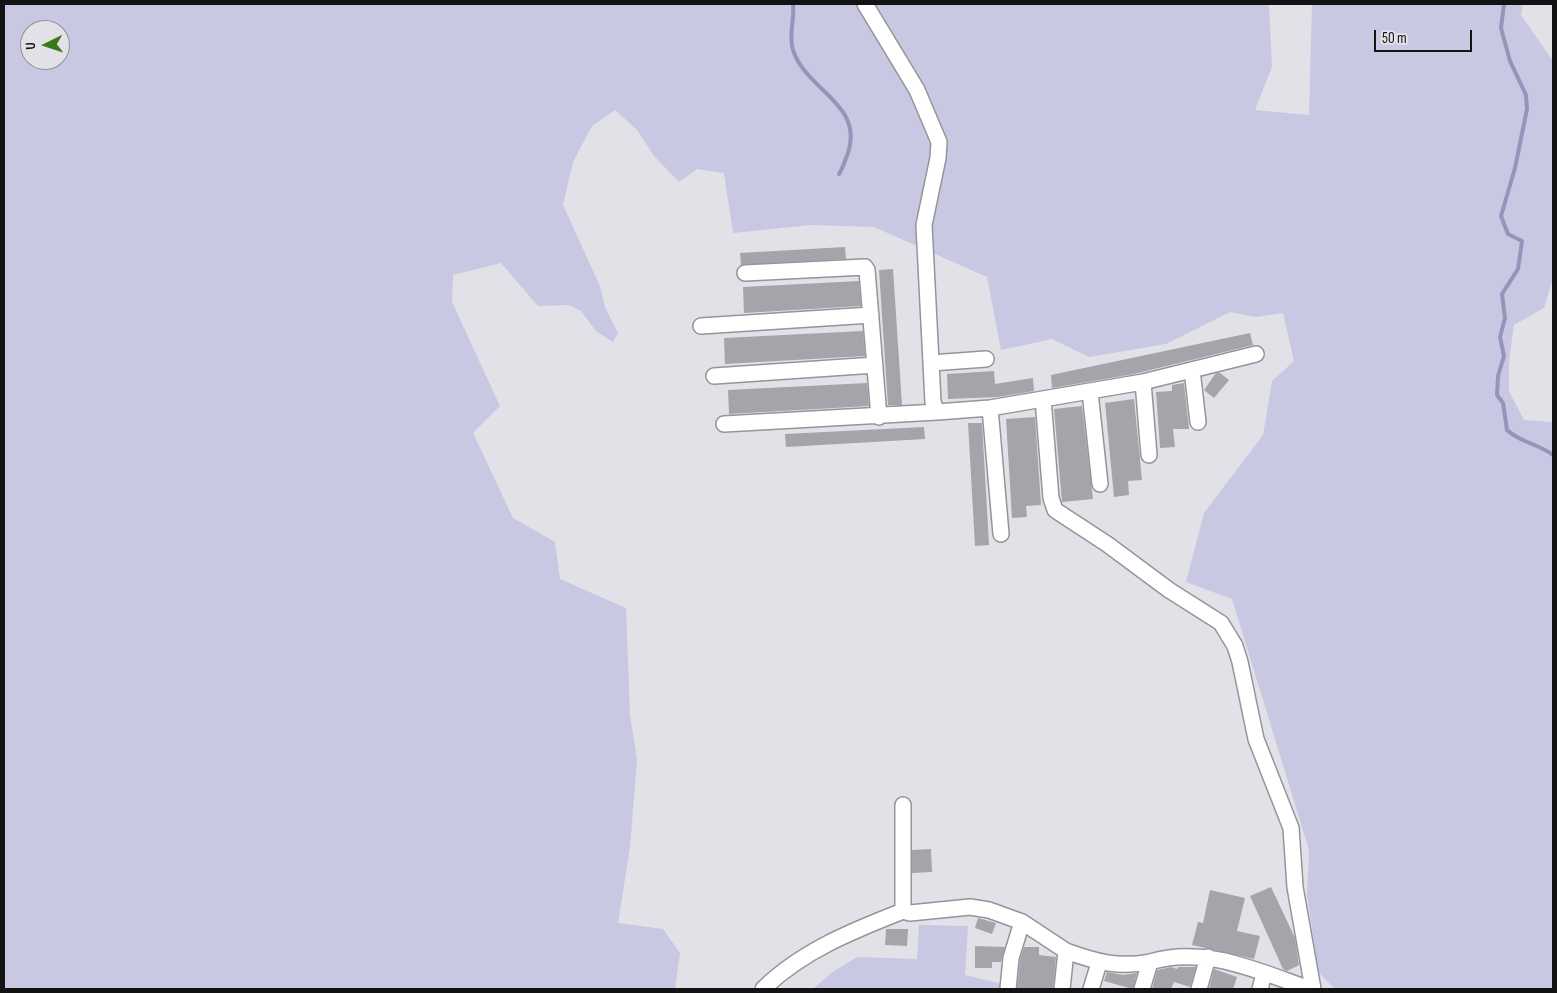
<!DOCTYPE html>
<style>
body{margin:0}
#map{position:relative;width:1557px;height:993px;overflow:hidden;background:#e1e1e7;font-family:"Sofia Sans Condensed",sans-serif}
canvas{display:block}
.frame{position:absolute;inset:0;border:5px solid #131315;pointer-events:none}
.north{position:absolute;left:20px;top:20px;width:50px;height:50px;box-sizing:border-box;background:#e1e1e7;border:1px solid #8f8f93;border-radius:50%;rotate:266deg;font-size:14px;font-weight:700;line-height:20px;text-align:center;color:#131315}
.north::after{content:'';display:block;margin:auto;width:18px;height:22px;background:#387918;clip-path:polygon(50% 0,100% 100%,50% 72%,0 100%)}
.scale{position:absolute;left:1374px;top:30px;width:98px;height:22px;box-sizing:border-box;border:2px solid #131315;border-top:0;padding-left:6px;font-size:15px;line-height:18px;white-space:nowrap;color:#131315;-webkit-text-stroke:4px #e1e1e7;paint-order:stroke}
</style>
<div id="map">
<canvas width="1557" height="993"></canvas>
<div class="frame"></div>
<div class="north">U</div>
<div class="scale">50 m</div>
</div>
<script>
const g = document.querySelector('canvas').getContext('2d');
g.lineJoin = 'round';
function fillPath(path, color) {
  g.fillStyle = color;
  g.fill(path, 'evenodd');
}
function strokePath(path, color, width, dash) {
  g.strokeStyle = color;
  g.lineWidth = width;
  g.lineCap = dash ? 'butt' : 'round';
  g.setLineDash(dash || []);
  g.stroke(path);
}
const green = new Path2D(`
 M4,4H1269L1272,67L1255,110L1309,115L1312,4H1523L1521,15L1553,61V278L1544,308L1514,325L1509,361V391L1524,420L1553,422V989H1335L1318,972L1307,894L1309,850L1232,599L1186,582L1204,513L1263,435L1272,381L1294,361L1283,313L1256,317L1230,312L1166,344L1089,357L1052,339L1001,350L987,277L874,227L810,225L733,233L724,173L697,169L679,182L654,156L637,130L615,110L592,126L573,162L563,205L600,286L605,307L618,333L613,342L596,331L581,311L569,305L538,306L501,263L453,275L452,302L500,406L473,433L513,518L555,542L560,579L626,608L630,715L637,760L630,847L618,923L663,929L680,953L675,989H4ZM30,30H60V60H30Z
 M919,925L968,926L965,975L1003,984V989H813L831,973L857,957L917,959Z`);
const stream = new Path2D(`
 M793,4C795,19 788,35 793,50C806,91 864,103 848,153C845,160 843,168 839,174
 M1504,4L1501,28L1510,61L1526,95L1527,109L1515,168L1501,216L1508,234L1522,241L1518,269L1502,294L1505,318L1500,337L1504,356L1498,376L1497,395L1503,403L1507,430C1521,443 1539,444 1553,455`);
const building = new Path2D(`
 M845,247L846,259L741,265L740,253Z
 M893,269L902,405H888L879,270Z
 M859,281L861,306L744,313L743,287Z
 M863,331L865,356L725,364L724,338Z
 M1250,333L1253,345L1134,374L1052,388L1051,375Z
 M994,371L995,384L1033,378L1034,391L998,397L948,399L947,374Z
 M1216,373H1220L1229,380L1214,398L1204,390Z
 M867,383L869,406L729,414L728,390Z
 M1184,383L1189,429H1173L1175,447L1160,448L1156,392L1172,391V385Z
 M1134,399L1142,480L1128,481L1129,495L1114,497L1105,403Z
 M1082,406L1093,499L1062,502L1054,409Z
 M1035,417L1041,505L1026,506L1027,517L1012,518L1006,419Z
 M968,423H982L989,545L975,546Z
 M924,427L925,439L786,447L785,434Z
 M931,849L932,872L912,873V850Z
 M1271,887L1295,938L1299,965L1287,971L1283,969L1250,896Z
 M1210,890L1245,898L1237,931L1260,936L1254,959L1192,945L1198,922L1203,923Z
 M978,918L996,923L992,934L975,928Z
 M886,929H908L907,946L885,945Z
 M975,946L1005,947L1001,962H992V968H975Z
 M1024,947H1039V955L1056,957L1053,989H1017L1020,960Z
 M1171,967L1177,969L1178,967H1196L1190,987L1174,982L1171,989H1152L1157,970Z
 M1214,969L1237,977L1233,989H1209Z
 M1107,972L1123,975L1137,973L1133,989L1104,981Z`);
const minor = new Path2D(`
 M865,4L917,90L939,142L938,158L924,225L933,402L937,412L990,408L1043,399L1051,498L1055,510L1107,544L1169,590L1221,623L1235,646L1240,662L1256,739L1291,828L1295,887L1313,989
 M745,273L865,267L867,270L879,417
 M701,326L871,315
 M931,363L986,359
 M1192,370L1198,422
 M714,376L875,365
 M1143,382L1149,455
 M1090,392L1100,484
 M1043,399L1143,382L1256,354
 M990,408L1001,534
 M724,424L937,412
 M903,805V911L910,913L970,907L989,910L1022,922
 M763,989C802,951 852,931 903,911
 M1008,989L1011,958L1022,922L1066,951
 M1062,989L1066,951C1096,962 1118,968 1150,962
 M1091,989L1099,963
 M1142,989L1150,962C1204,945 1260,972 1310,989
 M1199,989L1208,957
 M1260,989L1264,974`);
fillPath(green, '#c9c8e2');
strokePath(stream, '#9694b8', 4);
fillPath(building, '#a4a4aa');
strokePath(minor, '#94949a', 18);
strokePath(minor, '#fff', 15);
</script>
